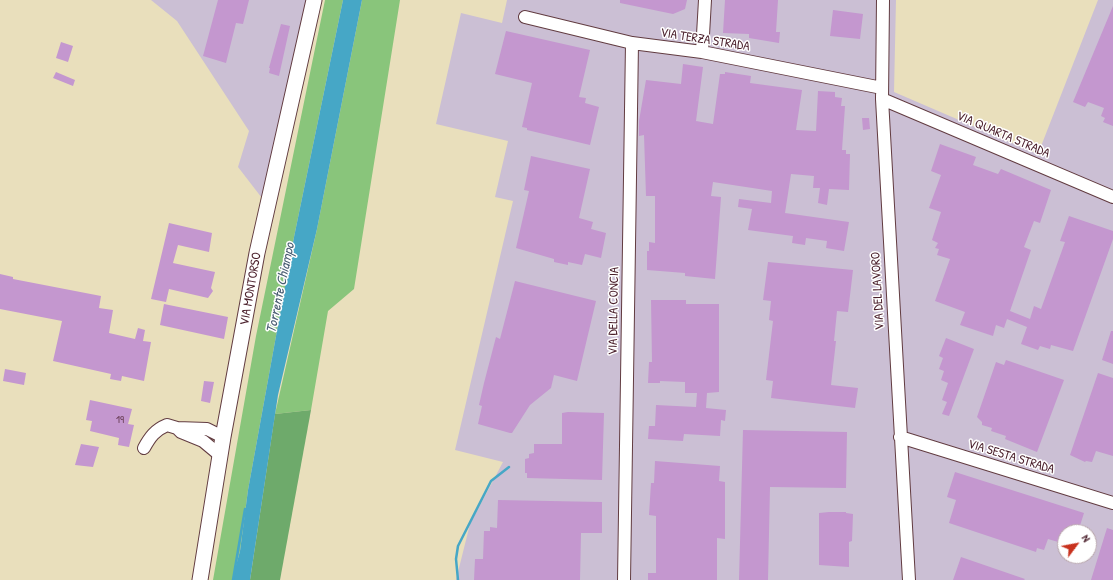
<!DOCTYPE html>
<style>
body{margin:0}
#map{position:relative;width:1113px;height:580px;overflow:hidden;background:#e9dfbc;font-family:"Patrick Hand",sans-serif}
canvas{display:block}
.north{position:absolute;left:1057px;top:524px;width:40px;height:40px;box-sizing:border-box;background:#fff;border:1px solid #b7a5aa;border-radius:50%;rotate:58deg;font-size:11px;font-weight:700;line-height:16px;text-align:center;color:#4a1f2b}
.north::after{content:'';display:block;margin:auto;width:14px;height:18px;background:#c8321e;clip-path:polygon(50% 0,100% 100%,50% 72%,0 100%)}
</style>
<div id="map">
<canvas width="1113" height="580"></canvas>
<div class="north">N</div>
</div>
<script>
const g = document.querySelector('canvas').getContext('2d');
g.lineJoin = 'round';
function fillPath(path, color) {
  g.fillStyle = color;
  g.fill(path, 'evenodd');
}
function strokePath(path, color, width, dash) {
  g.strokeStyle = color;
  g.lineWidth = width;
  g.lineCap = dash ? 'butt' : 'round';
  g.setLineDash(dash || []);
  g.stroke(path);
}
function drawText(font, color, halo, rows, align = 'center') {
  g.font = font + ' "Patrick Hand",sans-serif';
  g.lineWidth = 3;
  g.setLineDash([]);
  g.textBaseline = 'middle';
  g.strokeStyle = halo;
  g.fillStyle = color;
  for (const [text, x, y, turn = 0] of rows) {
    g.save();
    g.translate(x, y);
    g.rotate((+turn || 0) * Math.PI / 180);
    g.textAlign = isNaN(turn) ? turn : align;
    if (halo) g.strokeText(text, 0, 0);
    g.fillText(text, 0, 0);
    g.restore();
  }
}
const industrial = new Path2D(`
 M151,0H309L265,202L238,167L249,131L177,21Z
 M507,0H896L894,92L1038,154L1098,0H1113V580H456L470,524L503,462L455,450L513,201L495,197L508,141L436,124L461,13L502,23ZM1065,532H1089V556H1065Z`);
const green = new Path2D(`
 M325,0H343L294,237L248,490L240,551L232,580H213L256,336Z
 M362,0H400L354,289L328,311L311,410L275,414L317,229Z`);
const forest = new Path2D(`
 M311,410L280,580H250L275,414Z`);
const water = new Path2D(`
 M343,0H362L317,229L278,395L250,580H232L240,551L248,490L294,237Z`);
const stream = new Path2D(`
 M233,580L245,509
 M458,580L456,559L458,546L491,481L509,467`);
const building = new Path2D(`
 M218,0H249L243,24L236,23L226,63L203,56Z
 M620,0H687L685,9L673,14L620,3Z
 M725,0H778L776,32H780L779,43L749,38V34L723,33Z
 M1113,6V126L1103,122L1105,118L1101,116L1104,108L1088,102L1085,107L1073,102Z
 M833,10L863,14L860,39L830,36Z
 M281,24L290,26L279,76L269,73L270,68H269Z
 M506,31L590,50L579,97L586,98L585,103L599,107L590,145L527,130V128L522,127L532,83L495,74Z
 M61,42L73,46L68,62L56,58Z
 M683,64L703,67L696,121L713,124L720,74H725V72L751,76L750,83L802,90L796,130L816,131L818,91L835,92V97L842,98L841,106H845L842,150H846V154H850L849,190L829,189L827,205L818,203L820,188H813L814,176L791,174L785,213L849,222L844,251L826,248L827,241L806,238L805,245L792,243L793,236L748,230L752,209L738,207L739,199L771,203L772,191L713,182L711,196L721,197L715,279L685,276V273L647,270V251H649V242L655,243V196H646L644,135L639,136V121L646,80L681,84Z
 M56,72L75,80L73,86L53,78Z
 M862,118H869L870,129L863,130Z
 M940,144L976,157L973,165L998,174L1001,169L1051,190L1040,223L1034,221L1024,247L1031,250L1010,311L1030,319L1034,306L1041,309L1065,242L1060,241L1069,216L1113,231V239L1073,351L1051,345L1050,349L1040,346L1038,350L1021,344L1027,327L1007,319L1004,328L996,325L993,336L960,325L965,312L935,301L950,259L937,255L939,249L935,248L938,243L932,240L941,212L929,208L941,175L931,171Z
 M531,156L590,169L579,218L593,222L591,229L606,233L601,258L585,254L582,265L568,262V265L554,262V259L516,248L529,191L524,190Z
 M169,223L212,233L209,252L178,245L173,263L215,272L211,288L213,291L208,298L169,289L166,302L151,299Z
 M768,262L853,270L848,312L837,311L834,341H836L831,385L858,388L855,408L771,398L773,381L766,380L773,321L769,320L771,301L763,300Z
 M0,274L13,277V279L101,296L99,308L113,310L109,333L135,339L138,328L145,330L143,341L151,342L144,381L122,376L121,381L110,379L111,374L53,361L62,321L0,309Z
 M515,281L596,301L577,381L554,375L551,388L530,405L512,433H510L478,424L482,406L479,405L484,383L496,337L500,339Z
 M651,300H686V304H719V392L707,393L706,408L726,410L725,421L721,420L720,436L684,434L683,441L648,439L649,426H655L656,405L696,407L697,393H685V382L660,381V383H648L649,362H652Z
 M164,304L228,317L224,339L160,325Z
 M1111,331H1113V364L1102,360Z
 M946,338L974,349L949,416L942,414L947,402L942,400L948,383L941,380L944,371L939,369L943,358L939,356Z
 M1006,360L1064,380L1037,452L1005,439L1006,436L991,431L992,428L982,425V422L977,417L996,362L1004,365Z
 M5,369L26,373L24,385L3,381Z
 M1098,373L1113,378V456L1096,451L1092,462L1086,461L1085,462L1070,455Z
 M204,381L214,382L210,403L201,401Z
 M90,400L132,409L128,424L134,425L129,447L118,445L119,438L90,431L92,421L86,420Z
 M568,412L604,413L602,480L527,478V473H525V459L529,458V454L534,453V444H562V413Z
 M743,430L847,432L846,488L770,487L768,580H739Z
 M81,444L99,447L93,467L75,465Z
 M655,461L720,466L719,481L725,482V539L717,538V580H648V573H656V516L649,515L651,483H654Z
 M955,472L1084,513L1078,532H1065V544L1048,539L1044,550L1037,548L1036,552L949,523L956,500L947,497Z
 M498,500L602,502V533H581L580,580H474L475,559H483L484,531H490V527L497,528Z
 M829,512H846V513L853,514L852,541L849,542V567L819,565V513Z
 M1107,528L1113,530V580H1091Z
 M961,557L1025,579L1024,580H953Z`);
const minor = new Path2D(`
 M883,0L882,99L909,580
 M525,17L632,43L702,52L882,88
 M702,52L705,0
 M882,99L1113,197
 M178,429L181,432L203,441L221,456
 M900,437L1113,503
 M144,448C150,437 155,430 167,425L177,428L207,429L223,437
 M624,580L632,43`);
const major = new Path2D(`
 M200,580L223,437L257,253L314,0`);
const numberNames = [
 ["19",120,420]
];
const streetNames = [
 ["VIA TERZA STRADA",705,40,9],
 ["VIA QUARTA STRADA",1003,135,23],
 ["VIA MONTORSO",251,289,-80],
 ["VIA DEL LAVORO",878,291,-93],
 ["VIA DELLA CONCIA",614,311,-89],
 ["VIA SESTA STRADA",1011,457,17]
];
const waterNames = [
 ["Torrente Chiampo",281,288,-78]
];
fillPath(industrial, '#cbbfd4');
fillPath(green, '#89c57b');
fillPath(forest, '#6eaa6b');
fillPath(water, '#46a7c6');
strokePath(stream, '#46a7c6', 2.5);
fillPath(building, '#c497cf');
strokePath(minor, '#623c41', 14);
strokePath(major, '#623c41', 17);
strokePath(minor, '#fff', 12);
strokePath(major, '#fff', 15);
drawText('11px', '#683d54', null, numberNames);
drawText('13px', '#4a1f2b', '#fff', streetNames);
drawText('italic 14px', '#485c71', '#fff', waterNames);
</script>
